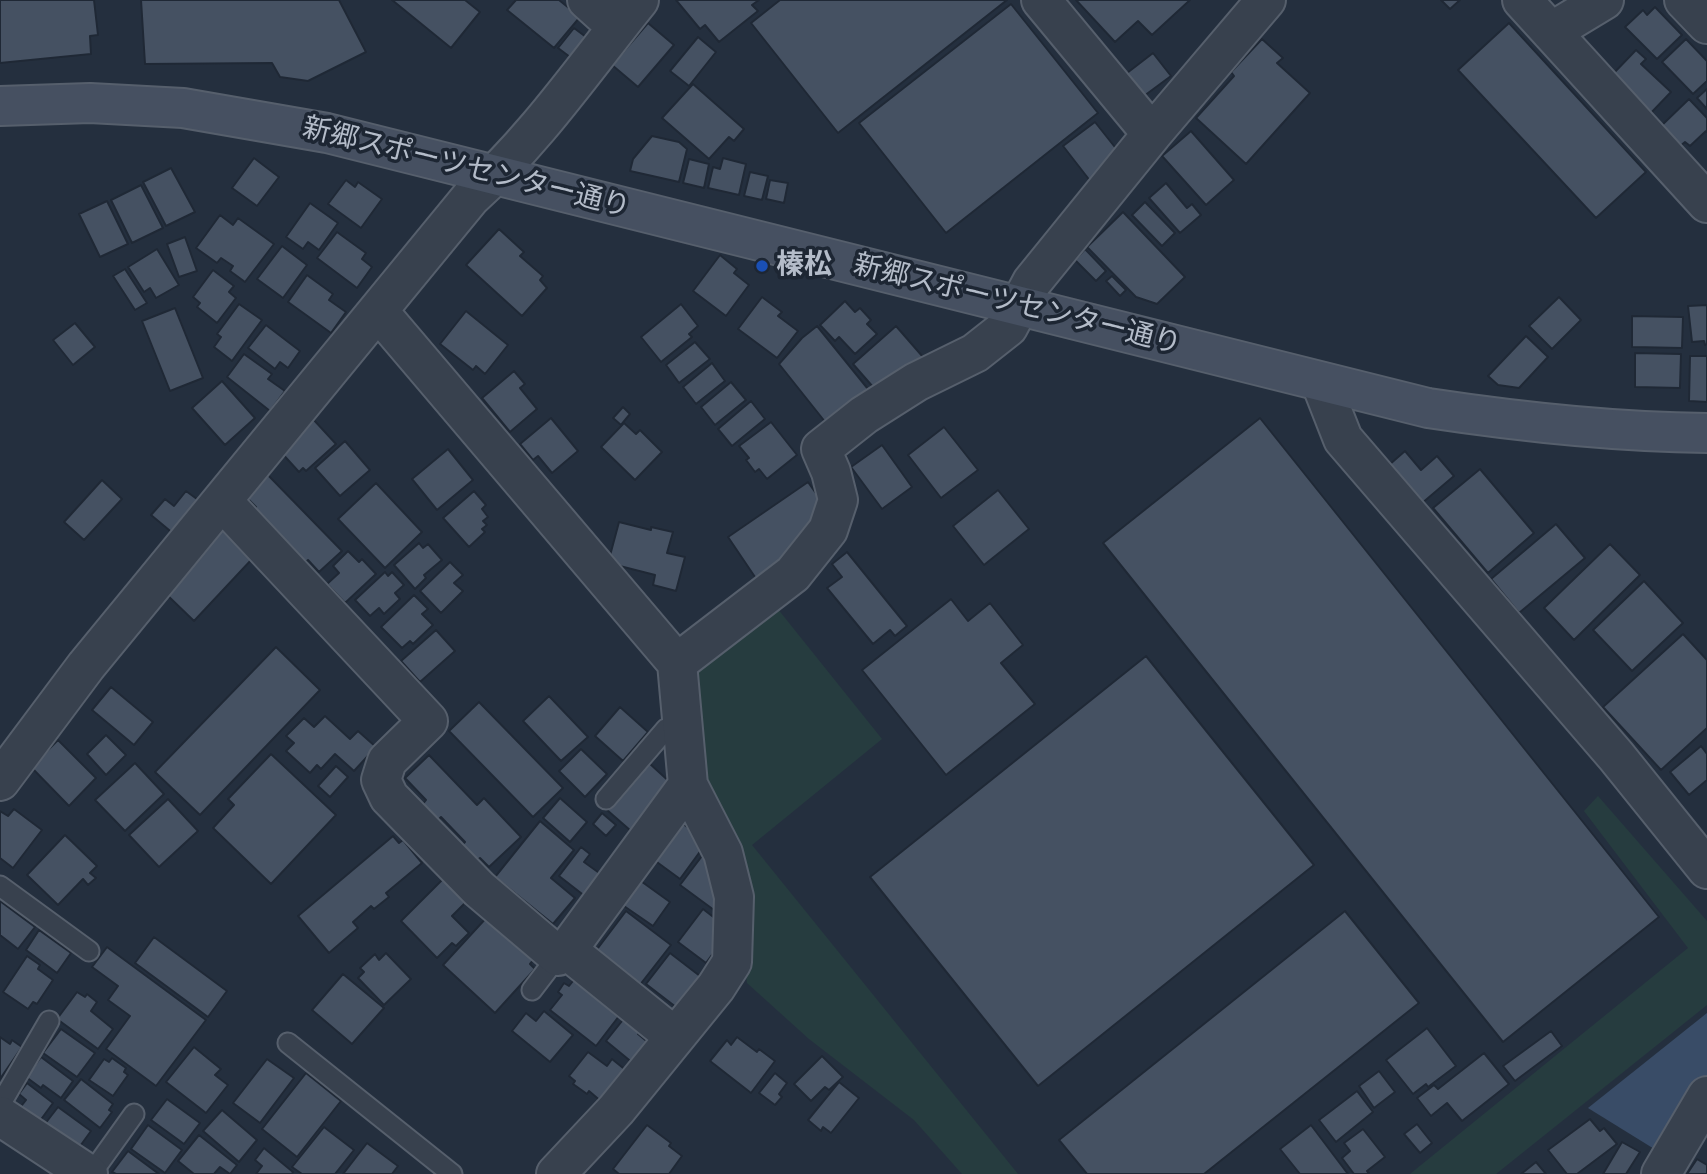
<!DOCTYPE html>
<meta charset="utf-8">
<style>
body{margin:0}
canvas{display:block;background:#242f3e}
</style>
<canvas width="1707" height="1174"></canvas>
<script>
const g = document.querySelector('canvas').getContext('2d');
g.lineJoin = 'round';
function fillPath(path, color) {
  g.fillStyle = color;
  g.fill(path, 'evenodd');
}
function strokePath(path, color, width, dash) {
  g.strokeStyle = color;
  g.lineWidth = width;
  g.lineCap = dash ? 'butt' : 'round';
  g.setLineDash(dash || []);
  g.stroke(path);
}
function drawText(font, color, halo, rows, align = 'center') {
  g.font = font + ' Jost,"Noto Sans JP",sans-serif';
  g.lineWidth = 7;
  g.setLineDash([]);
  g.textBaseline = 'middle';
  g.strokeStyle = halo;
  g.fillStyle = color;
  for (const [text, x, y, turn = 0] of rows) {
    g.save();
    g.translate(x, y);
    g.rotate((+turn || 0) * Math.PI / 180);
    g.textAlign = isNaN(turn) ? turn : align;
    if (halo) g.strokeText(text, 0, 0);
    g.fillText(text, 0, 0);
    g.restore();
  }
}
const green = new Path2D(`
 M773,603L882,739L752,845L1018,1174H962L914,1120L809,1039L747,983L742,943L699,787L689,681L699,663Z
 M1598,796L1707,921V1005L1496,1174H1410L1688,948L1584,811Z`);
const water = new Path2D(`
 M1707,1013V1081L1664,1155L1588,1108Z`);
const building = new Path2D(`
 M0,0H94L98,35L90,36L91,54L0,63Z
 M141,0H339L366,52L308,81L280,77L272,63L145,64Z
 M392,0H465L480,12L451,48Z
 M516,0H559L580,17L554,48L507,10Z
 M676,0H759L752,5L758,11L719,42L705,25L700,29Z
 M780,0H1007L838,133L751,23Z
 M1076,0H1190L1152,35L1138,21L1115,42Z
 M1441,0H1460L1450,9Z
 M1011,4L1098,113L946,233L859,123Z
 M1655,7L1682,35L1657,59L1625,27L1643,10L1647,15Z
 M648,23L674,45L638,87L612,65Z
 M1509,23L1646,172L1596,218L1458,70Z
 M574,28L586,37L570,57L558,48Z
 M698,37L716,52L689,86L670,71Z
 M1262,39L1283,58L1277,63L1310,93L1246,164L1196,118L1234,76L1231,72Z
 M1686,39L1707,61V81L1693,94L1662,62Z
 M1636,50L1646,59L1641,64L1671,92L1649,115L1610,77Z
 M1153,53L1171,76L1144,96L1127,73Z
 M693,84L744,129L734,141L729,137L709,159L662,118Z
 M1707,89V109L1697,98Z
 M1689,99L1707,118V132L1706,131L1690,146L1685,142L1679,147L1660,127Z
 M1095,122L1118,151L1091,182L1063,146Z
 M1191,131L1234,180L1206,205L1162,156Z
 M652,136L679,142L687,149L679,182L630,171L633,159Z
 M254,158L279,177L257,206L232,188Z
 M723,158L746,164L739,195L708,188L713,167L720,169Z
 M689,159L709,164L704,188L683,183Z
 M171,168L195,212L166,226L143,182Z
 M750,172L768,176L762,200L744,196Z
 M346,180L355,187L358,182L382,199L361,228L328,204Z
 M770,180L788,183L784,203L766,199Z
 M1166,183L1187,208L1192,204L1201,215L1180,233L1149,198Z
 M141,185L163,228L132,243L111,200Z
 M107,201L128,244L100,257L79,214Z
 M1145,202L1175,233L1162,246L1132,215Z
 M310,203L338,223L319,250L308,242L303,249L286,237Z
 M1123,212L1185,277L1157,304L1136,297L1087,247Z
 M220,215L233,225L238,218L274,244L245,282L230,271L233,266L221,258L217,263L196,248Z
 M499,229L524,252L520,256L543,276L540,280L547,288L522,316L466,265Z
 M337,232L366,253L362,259L372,267L357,288L317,258Z
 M185,237L197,271L179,277L167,244Z
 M282,246L307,265L283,298L257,279Z
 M157,249L179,285L156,298L150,288L144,292L128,267Z
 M1085,249L1106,271L1096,281L1075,260Z
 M720,255L737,269L734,273L749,285L726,316L693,291Z
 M125,269L147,303L135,310L113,276Z
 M213,270L234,286L229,292L236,298L217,323L197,307L200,303L193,297Z
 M307,275L333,294L329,300L346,312L331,333L288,302Z
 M1112,276L1126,290L1120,296L1106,281Z
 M762,297L782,312L778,316L798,331L777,358L738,329Z
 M1559,297L1581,320L1552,349L1529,326Z
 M845,301L855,312L860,308L871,320L867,324L877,334L855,354L839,337L835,341L820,325Z
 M239,304L262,320L232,361L214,347L221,337L217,334Z
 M681,304L698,326L689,334L692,337L661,362L641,337Z
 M1707,305V344L1705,345L1704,341L1692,342L1688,306Z
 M175,308L203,378L170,391L142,321Z
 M466,311L508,345L485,374L476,366L473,370L440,344Z
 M1632,316L1683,317L1682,348L1632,347Z
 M75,323L95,347L73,365L53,340Z
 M266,325L300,351L288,368L280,362L275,369L248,348Z
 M817,326L868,389L826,423L779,364L802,338Z
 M896,326L923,357L880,395L853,364Z
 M1526,336L1548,357L1519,388L1498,385L1488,376Z
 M695,342L710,359L679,383L666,365Z
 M1635,353L1681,354L1680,388L1635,387Z
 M244,354L272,374L268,379L285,391L270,411L227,377Z
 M1690,356H1707V402L1689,401Z
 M712,363L725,381L696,404L683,387Z
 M514,371L525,384L520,388L537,409L510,432L482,398Z
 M222,381L255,418L225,445L192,408Z
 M731,382L746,400L715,425L701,407Z
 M751,401L765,419L732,446L718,429Z
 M623,407L630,414L621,425L613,418Z
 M551,418L578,451L552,473L538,456L533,460L520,444Z
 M1260,418L1659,917L1503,1042L1103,543Z
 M313,419L336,444L306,471L303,468L299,472L279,450Z
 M771,422L797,455L767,479L759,469L755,472L746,460L749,458L739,446Z
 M624,423L636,434L640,430L662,452L635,480L601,447Z
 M944,427L978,470L941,498L908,455Z
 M345,441L370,470L340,496L315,468Z
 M882,445L912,487L882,509L851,467Z
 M448,449L473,480L437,510L412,479Z
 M1405,451L1421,470L1437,456L1454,476L1421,504L1389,465Z
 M1480,469L1534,533L1488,573L1433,508Z
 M265,472L342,551L319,572L308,560L304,564L252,511L256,507L243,494Z
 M102,480L122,499L84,540L64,522Z
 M808,482L827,509L804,548L757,580L728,537Z
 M376,483L422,532L385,568L338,519Z
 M998,490L1029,529L984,565L953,526Z
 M186,491L201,502L175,535L151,515L165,499L174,506Z
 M474,491L486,505L482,509L488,517L483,521L487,525L482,529L485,532L469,547L443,518Z
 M619,522L651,530V527L673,532L667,553L685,557L676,591L653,585L655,575L608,563Z
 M1556,524L1585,558L1519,613L1491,579Z
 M219,526L253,558L194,621L165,593Z
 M419,543L423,548L428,544L442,560L424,575L426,578L415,589L394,565Z
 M1610,544L1640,575L1574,640L1544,608Z
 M348,551L359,562L362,559L376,574L345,603L327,584L339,573L333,566Z
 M847,552L907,626L895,636L890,630L873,644L827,588L842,577L832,564Z
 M450,562L463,575L454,583L463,591L441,613L420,591Z
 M385,572L388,576L392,572L404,585L395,593L400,599L384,614L379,608L370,616L355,600Z
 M1644,581L1683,623L1632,671L1593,630Z
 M414,595L428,609L422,614L433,625L413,644L410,641L402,648L381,627Z
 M951,599L968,621L990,603L1023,645L1001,663L1035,704L946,775L862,670Z
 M436,630L455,651L420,682L401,661Z
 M1683,634L1707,660V728L1661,770L1603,707Z
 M276,647L320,690L200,815L155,772Z
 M1146,656L1314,865L1038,1086L870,877Z
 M111,687L153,722L134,745L92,710Z
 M549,696L588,737L561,761L523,721Z
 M479,702L563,788L533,817L449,731Z
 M620,707L648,732L623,761L595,736Z
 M325,716L350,739L358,731L376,747L354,771L335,754L321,769L317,765L310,773L286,751L294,743L286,736L304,718L314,727Z
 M106,735L126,755L106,775L87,754Z
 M58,740L96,778L69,806L31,767Z
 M1701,746L1707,754V780L1689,795L1670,772Z
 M581,749L607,774L585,797L559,771Z
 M271,754L336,815L271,884L213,828L234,805L228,799Z
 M429,755L477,805L484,798L521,837L489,867L480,858L476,862L461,846L465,842L441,817L437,821L422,805L426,800L405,778Z
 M135,763L164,794L125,831L95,800Z
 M649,763L673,785L631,831L607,810Z
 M336,766L348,777L330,797L318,786Z
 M560,798L587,822L570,842L543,818Z
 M168,799L198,831L159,867L129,835Z
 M14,809L42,830L13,868L0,858V811L8,816Z
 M602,813L616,825L606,836L593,824Z
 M678,820L707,842L680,879L650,857Z
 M540,821L574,850L551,878L575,898L553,924L495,877Z
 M65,835L97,866L90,873L96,878L88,885L83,879L58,905L27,875Z
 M393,836L399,843L403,840L422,863L386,893L389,897L374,909L371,906L353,922L358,928L329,953L298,916Z
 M581,847L590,854L584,862L602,875L586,897L559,876Z
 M702,856L717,867L718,913L680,885Z
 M443,879L466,902L452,916L469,933L456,946L452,943L437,958L401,921Z
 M638,879L670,902L653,926L621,904Z
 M0,901L35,927L18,949L0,935Z
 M703,909L725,926V937L706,963L678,942Z
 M626,911L671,945L639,986L595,952Z
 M1345,911L1419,1003L1204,1174H1087L1059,1140Z
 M488,916L535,958L530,964L535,969L495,1013L443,965Z
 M39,930L71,953L57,973L26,950Z
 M154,937L227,991L208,1017L135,963Z
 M107,947L206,1020L156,1086L106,1049L130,1016L108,1000L118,986L92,967Z
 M386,953L411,979L384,1005L358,978L364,972L360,968L375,954L379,960Z
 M670,953L709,983L685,1014L646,984Z
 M27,956L40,965L38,969L53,980L37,1004L33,1002L28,1009L3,992Z
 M580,972L626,1007L596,1046L550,1010L562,995L558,992L564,983L569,986Z
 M343,974L384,1008L352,1044L312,1010Z
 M77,992L85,997L87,994L97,1002L91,1011L113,1029L98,1049L57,1019Z
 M544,1011L573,1035L550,1062L512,1031L526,1013L536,1021Z
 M626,1016L642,1029L638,1034L650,1044L634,1064L606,1041Z
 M1427,1028L1456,1066L1428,1087L1426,1084L1413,1094L1386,1060Z
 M61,1029L95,1053L77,1077L43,1053Z
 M1551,1031L1562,1046L1515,1081L1503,1066Z
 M0,1037L10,1044L12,1040L22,1047L0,1079Z
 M737,1037L757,1052L759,1049L775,1061L751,1093L710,1061L727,1040L731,1045Z
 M194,1047L221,1069L215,1075L228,1085L206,1113L166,1082Z
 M588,1052L607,1066L612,1059L633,1076L603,1103L589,1091L587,1094L573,1084L575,1081L569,1076Z
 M1484,1053L1509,1084L1462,1121L1447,1103L1431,1116L1417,1098L1434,1085L1438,1089Z
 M822,1056L843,1077L829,1090L825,1087L811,1101L794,1084Z
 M41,1057L73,1081L61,1098L43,1085L41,1088L26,1077Z
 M112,1058L126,1068L124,1072L128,1075L113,1096L89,1080L104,1059L109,1062Z
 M267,1059L294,1078L260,1123L233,1103Z
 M1379,1071L1395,1092L1374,1108L1359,1086Z
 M306,1073L341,1101L297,1157L262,1129Z
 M775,1073L787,1083L779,1094L782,1097L775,1105L759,1093Z
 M81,1079L113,1104L109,1110L112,1112L100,1128L64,1100Z
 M839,1082L859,1098L831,1133L823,1127L821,1131L808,1120Z
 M27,1083L53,1103L34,1129L15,1114L26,1100L19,1094Z
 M1357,1091L1373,1112L1336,1142L1319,1120Z
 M167,1099L200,1123L184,1144L151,1120Z
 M58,1107L91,1131L78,1149L41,1129Z
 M222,1110L257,1140L239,1162L203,1131Z
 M1590,1119L1600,1131L1604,1128L1617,1144L1577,1174H1567L1548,1150Z
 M1417,1124L1432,1143L1420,1153L1404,1134Z
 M148,1125L182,1150L165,1173L131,1149Z
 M647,1125L671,1143L669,1146L682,1156L669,1174H619L613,1169Z
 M1311,1125L1348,1174H1300L1280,1149Z
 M324,1127L354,1150L335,1174H302L292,1167Z
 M1363,1129L1385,1157L1367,1171L1369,1173L1367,1174H1354L1342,1158L1350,1151L1344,1143Z
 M199,1135L237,1165L230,1174L220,1167L214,1174H194L178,1161Z
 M1622,1142L1640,1152L1626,1174H1603Z
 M367,1143L398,1166L392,1174H343Z
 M264,1148L293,1172L292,1174H256L262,1166L255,1160Z
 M128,1151L159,1174H116L112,1172Z
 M1697,1159L1707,1165V1174H1687Z
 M1536,1162L1546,1174H1521Z`);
const lane = new Path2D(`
 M606,799L666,729L682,723
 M0,886L89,951
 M532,990L558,956
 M288,1043L452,1174
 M0,1105L49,1021
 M91,1174L134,1114`);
const street = new Path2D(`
 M587,0L617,27
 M1041,0L1152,134
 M1522,0L1707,203
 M1684,0L1707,24
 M1551,32L1604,0
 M378,311L677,663
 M1321,383L1343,439L1616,756L1707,869
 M222,501L428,721L387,761L381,780L389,797L479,889L558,956L567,950L688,785
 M0,781L86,666L471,197C535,140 585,67 639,0
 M567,950L675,1037
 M0,1116L88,1174
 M556,1174L616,1110L716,987L732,962L734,897L723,853L688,785L677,663L793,574L828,530L838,500L831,472L821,449L864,415L916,382L975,353L1008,327L1032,282L1152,134L1266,0
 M1661,1174L1707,1096`);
const secondary = new Path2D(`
 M0,106L90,103L183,108L327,133L1428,408C1521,422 1613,432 1707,433`);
const markers = [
 [762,266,7,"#1a4fb4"]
];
const streetNames = [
 ["新郷スポーツセンター通り",466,169,14],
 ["新郷スポーツセンター通り",1017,306,14]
];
const poiNames = [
 ["榛松",776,266]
];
fillPath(green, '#263c3f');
fillPath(water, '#394c67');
fillPath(building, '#455162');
strokePath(building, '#1f2835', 2);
strokePath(lane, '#565f6c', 23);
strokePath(street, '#565f6c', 42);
strokePath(secondary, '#565f6c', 42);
strokePath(lane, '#38414e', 19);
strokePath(street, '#38414e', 38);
strokePath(secondary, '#465061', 38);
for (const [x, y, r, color] of markers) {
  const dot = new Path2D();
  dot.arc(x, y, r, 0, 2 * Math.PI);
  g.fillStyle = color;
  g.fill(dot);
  strokePath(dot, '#1d2633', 2.5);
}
drawText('28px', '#b4bcc9', '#1d2633', streetNames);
drawText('bold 28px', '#b4bcc9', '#1d2633', poiNames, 'left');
</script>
